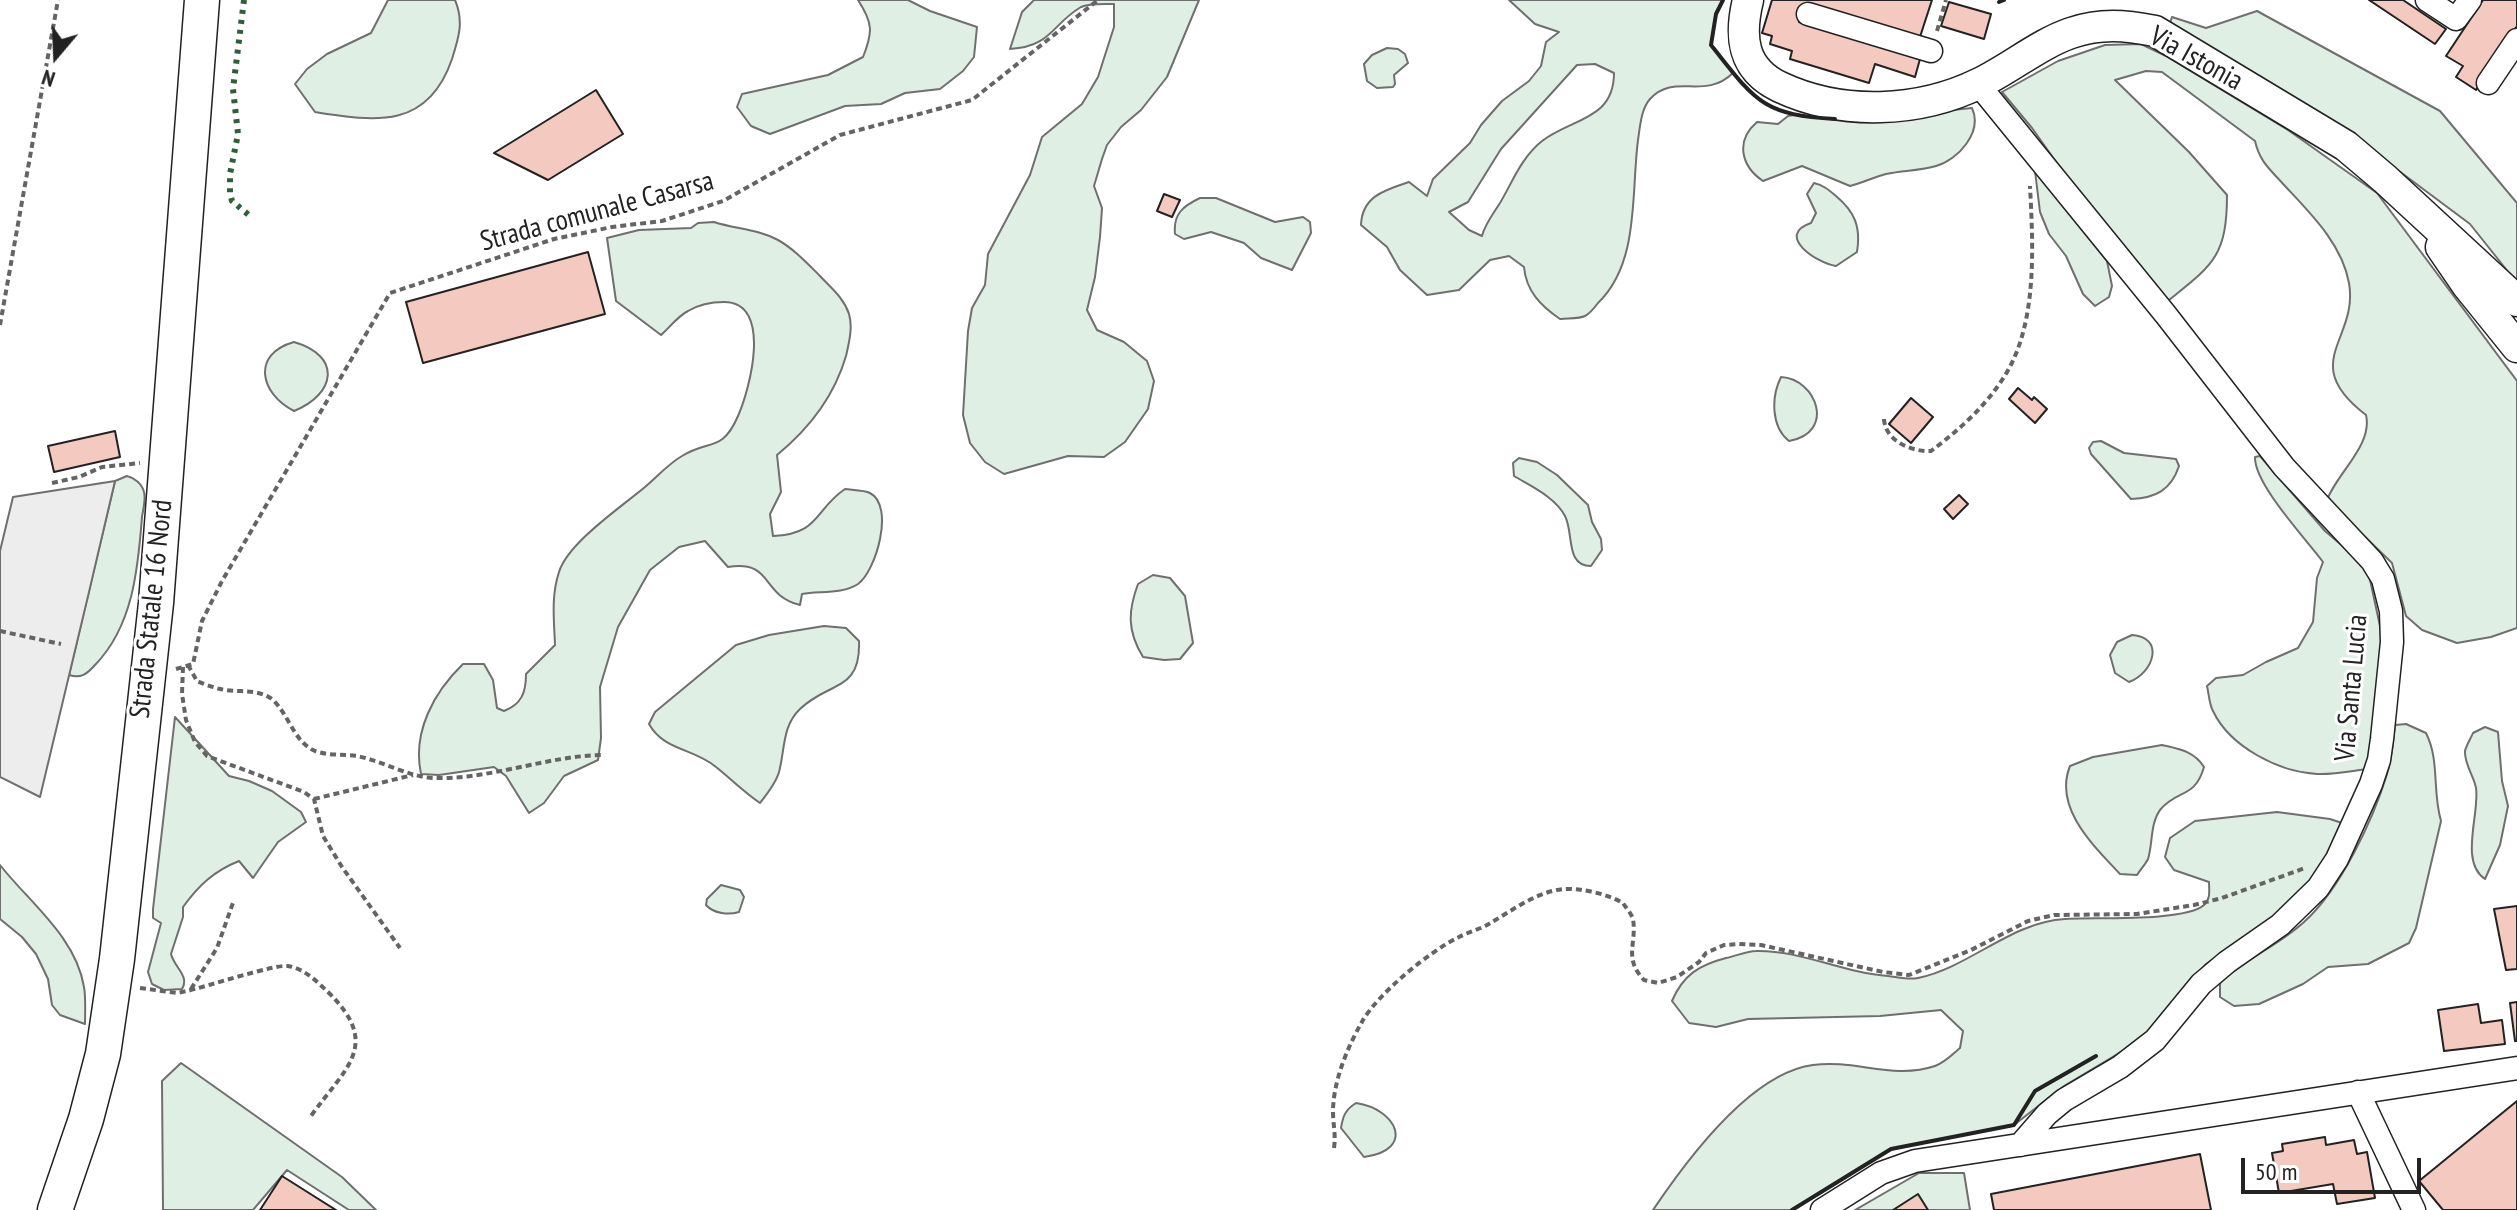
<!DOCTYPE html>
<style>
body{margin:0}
#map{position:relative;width:2517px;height:1210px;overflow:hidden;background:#fff;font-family:"PT Sans Narrow",sans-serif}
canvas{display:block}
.north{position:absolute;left:16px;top:16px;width:80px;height:80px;-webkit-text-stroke:6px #fff;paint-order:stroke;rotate:199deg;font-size:22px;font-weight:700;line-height:32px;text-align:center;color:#222}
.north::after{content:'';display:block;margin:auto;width:28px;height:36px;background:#222;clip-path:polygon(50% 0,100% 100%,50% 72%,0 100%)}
.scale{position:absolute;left:2241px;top:1158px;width:180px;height:36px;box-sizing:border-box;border:4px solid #222;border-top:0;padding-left:10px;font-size:24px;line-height:28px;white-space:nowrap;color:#222;-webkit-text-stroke:6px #fff;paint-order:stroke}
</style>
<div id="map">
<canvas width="2517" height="1210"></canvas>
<div class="north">N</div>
<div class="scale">50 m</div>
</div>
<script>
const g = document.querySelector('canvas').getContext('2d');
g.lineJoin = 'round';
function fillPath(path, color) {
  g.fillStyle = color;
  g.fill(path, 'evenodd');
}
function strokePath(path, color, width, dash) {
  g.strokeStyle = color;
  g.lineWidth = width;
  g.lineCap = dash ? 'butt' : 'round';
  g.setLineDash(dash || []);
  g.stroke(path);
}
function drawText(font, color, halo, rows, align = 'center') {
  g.font = font + ' "PT Sans Narrow",sans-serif';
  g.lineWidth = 6;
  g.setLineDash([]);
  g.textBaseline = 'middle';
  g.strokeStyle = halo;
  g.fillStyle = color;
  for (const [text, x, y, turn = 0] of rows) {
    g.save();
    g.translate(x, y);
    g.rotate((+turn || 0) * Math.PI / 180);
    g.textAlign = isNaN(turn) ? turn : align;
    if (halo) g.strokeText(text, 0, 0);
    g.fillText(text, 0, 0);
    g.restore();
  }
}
const green = new Path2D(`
 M388,0H455C464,21 459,37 452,59C428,129 377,122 315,112L295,84L307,69L327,54L371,33Z
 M858,0H908L930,11L977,27L974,57L963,71L940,89L905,93L881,104L845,106L770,134L751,126L737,107L742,94L828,75L863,57C873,32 873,23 858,0Z
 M1034,0H1199L1167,77L1141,110L1121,127L1107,145L1102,159L1094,186L1102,208L1100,237L1095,277L1087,310L1097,330L1124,342L1147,361L1154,381L1148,409L1125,442L1104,457L1068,456L1004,474L985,462L970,443L963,415L968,331L972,308L985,285L988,254L1030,175L1042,137L1082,104L1098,77L1114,27V4C1104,4 1089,3 1081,7C1052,24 1051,47 1010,49L1022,12Z
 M1509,0H1723L1716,14L1711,45L1733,73C1704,101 1675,72 1650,99C1641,109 1640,127 1638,140C1631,192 1640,263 1598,303C1595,307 1589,314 1585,316C1579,319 1567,318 1560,319C1541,306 1526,291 1524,267L1509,256L1490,260L1459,290L1427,295L1400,270L1387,247L1361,225C1362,196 1385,190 1409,182L1427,196L1433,179L1470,143L1481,125L1502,101L1529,81L1541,66L1546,42L1559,32L1535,24ZM1595,64L1614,73C1614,120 1572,118 1542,141C1521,158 1513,181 1500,203C1493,214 1485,224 1482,236L1469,230L1449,212L1468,202L1501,149L1577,65Z
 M2257,11L2440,111L2517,203V283L2470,224L2399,171L2169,26L2172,17L2206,28Z
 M2141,44L2166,56L2288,130L2377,193L2517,381V628L2491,637L2457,643L2422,630L2406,616L2392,563L2327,500C2337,473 2373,445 2366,415C2297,362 2359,340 2349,283C2342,244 2311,214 2285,186C2271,170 2260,163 2255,141L2162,72L2146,71L2115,80L2189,152L2227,195C2227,259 2211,266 2164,304L2096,218L2032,128L2002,92L2058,61L2105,45Z
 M1387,48L1398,49L1405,54L1408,63L1394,75L1395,84L1393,87L1377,88L1367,81L1364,64L1372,55Z
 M1972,108C1983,132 1958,160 1936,166C1920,171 1903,170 1886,174C1874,177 1862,183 1850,186L1802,166L1763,181C1741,166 1735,141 1757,122L1778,124L1788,116L1794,115L1851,120Z
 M2035,171L2107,261L2112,286L2109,297L2095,306L2083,294L2066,256L2049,234L2040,212Z
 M1814,183C1823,185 1829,190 1836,196C1855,212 1861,227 1857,252L1836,266C1816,263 1775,235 1811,223L1816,213L1807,194Z
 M1200,198H1216L1275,222L1303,217L1310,222L1311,233L1292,270L1261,258L1244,243L1211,232L1184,239L1175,234C1173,214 1183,206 1200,198Z
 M714,222C735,229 758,229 778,240C794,249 807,263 820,276C831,288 844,298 849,314C853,327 849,343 846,356C834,397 810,428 777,455L781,492L770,514L773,536C820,534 814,510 845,489C852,490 864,490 870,493C895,506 876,571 858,584C843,594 820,591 802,594L800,605C760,595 774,560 728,567L705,541L679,547L650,570L618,627L600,687L601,738L598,760L564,776L544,803L529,813L506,776L494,767L439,775L421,774C412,732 434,692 463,664H484L493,680L497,708L504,711C522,704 526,692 526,674L555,645C554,620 551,596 559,572C568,543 621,507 645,487C657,477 668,464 682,456C709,439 722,453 738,416C750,389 773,302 724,302C712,302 698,305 688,311C678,316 670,327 661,335L616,301L607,238L639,230L691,228L698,223Z
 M294,342C342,356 336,394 294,411C260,394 251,354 294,342Z
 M1781,377C1817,379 1836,433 1789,441C1771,427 1771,397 1781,377Z
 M2101,441L2124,453L2176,459L2179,466C2171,490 2156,498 2131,499L2091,454L2089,448L2093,442Z
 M2260,456L2325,531L2359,560L2369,575L2383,640L2368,769C2351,771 2334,775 2317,774C2279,772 2230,747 2213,711C2209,704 2209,694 2207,686L2216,678L2243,675L2266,662L2298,648L2313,622L2317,578L2323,562C2306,539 2254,484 2255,457Z
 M1519,458L1537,462L1557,475L1588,505L1592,522L1601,539L1602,550L1591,566C1565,566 1574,533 1565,516C1555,497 1532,487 1514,476L1513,463Z
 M127,476C135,478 142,484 144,492C146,499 143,510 142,517C138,569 133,626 95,665C87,674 81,679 69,675L115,481Z
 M1153,575L1170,578L1185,596L1193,643L1180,659L1164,660L1143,657C1127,631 1128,611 1138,584Z
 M824,626L846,628L859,641C861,692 829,681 800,709C782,726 785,750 779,772C776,783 767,794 760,803C744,792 731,779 716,767C694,748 664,751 649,724L655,712L736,645L769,635Z
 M2132,635C2165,637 2154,673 2129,682L2115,673L2110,655L2117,642Z
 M175,717L229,776L249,781L272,791L301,812L306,822L278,842L253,878L239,861C214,871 199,885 183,907V917L171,954C174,967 190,976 182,989L164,990L152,984L148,972L161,923L153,918V909Z
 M2406,724L2426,733C2440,761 2432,790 2441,821L2416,928L2409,943L2368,964L2328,967L2303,984L2259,1004L2234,1006L2220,997V983C2244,959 2278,946 2304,922C2340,890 2373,820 2387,774C2392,758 2393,741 2395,725Z
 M2485,727L2498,732L2502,781L2508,806L2500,845L2485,879C2459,862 2480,813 2476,788C2474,776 2464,764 2465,751C2466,746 2471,738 2473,733Z
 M2162,745C2179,749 2194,751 2204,767C2195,799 2177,789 2160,810C2150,824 2153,843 2148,859C2145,865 2140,870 2137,875L2120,874C2094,846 2053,808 2070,766L2093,757Z
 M2277,812L2330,819L2345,824L2323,865L2295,901L2206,964L2185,988L2151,1034L2064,1086L2014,1125L1891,1149L1792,1210H1653C1686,1161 1751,1073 1813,1065C1855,1059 1893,1080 1935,1066C1944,1063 1953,1054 1960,1048L1963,1031L1941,1010L1880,1016L1748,1019L1716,1027L1689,1023L1672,1001C1683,975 1699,965 1726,958C1736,956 1747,951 1756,951C1801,950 1843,973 1888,976C1897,977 1909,980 1918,978C1970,967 2011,922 2065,919C2093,917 2185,922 2204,905C2211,899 2209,890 2209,882L2174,870L2165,857L2170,838L2195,821Z
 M0,865C29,902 76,937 84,987C86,998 85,1012 85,1024L60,1015L52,1005L48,979L36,954L22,937L0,919Z
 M721,885L740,890L744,897L739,912C729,915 714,914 706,905L707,899Z
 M181,1063L342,1177L376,1210H349L287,1170L253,1210H163L162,1081Z
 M1356,1103C1397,1109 1416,1150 1364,1157L1341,1128C1343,1116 1345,1110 1356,1103Z
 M1919,1173H1964L1970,1210H1855Z`);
const parking = new Path2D(`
 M115,481L89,592L40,797L0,777V551L13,497Z`);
const building = new Path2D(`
 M1772,0H1932L1919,40L1804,5L1799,22L1920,59L1915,77L1875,64L1869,83L1790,59L1792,51L1770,44L1772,36L1762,33Z
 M2369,0H2403L2446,29L2435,44Z
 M2483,0H2517V26L2476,90L2456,77L2463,66L2446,56Z
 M1949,2L1991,14L1984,39L1941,26Z
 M596,90L623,134L548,180L494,153Z
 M1164,194L1180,200L1172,217L1157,211Z
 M588,252L605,314L423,363L406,302Z
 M2018,388L2032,400L2034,397L2047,409L2035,423L2009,399Z
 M1911,398L1933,417L1911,443L1889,424Z
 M115,431L120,457L54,472L48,446Z
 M1959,495L1968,504L1953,519L1944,509Z
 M2517,906V969L2506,970L2494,909Z
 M2517,1002V1041H2515L2510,1003Z
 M2478,1004L2481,1023L2502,1020L2505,1044L2444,1051L2438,1010Z
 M2517,1101V1210H2443L2419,1181Z
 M2325,1137L2326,1145L2354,1140L2357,1154L2367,1152L2375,1198L2337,1204L2333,1184L2279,1193L2272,1153L2283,1151L2282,1144Z
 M2200,1154L2211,1210H1994L1991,1194Z
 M282,1176L336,1210H260Z
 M1918,1194L1928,1210H1893Z`);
const path = new Path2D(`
 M1937,31L1946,0
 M0,325L58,0
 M1884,419C1885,441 1912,452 1931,451C1959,430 1985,407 2004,377C2038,324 2033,246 2030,186
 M52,483L79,477L102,467L140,463
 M0,631L61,644
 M188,665L197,681C204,684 212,687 220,689C237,693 259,688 273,700C289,715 294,742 315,751C329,756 344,754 357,756C382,761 410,777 433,778C489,780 546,756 602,755
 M183,667L182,694L186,720L195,742L207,756L304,792L314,799L323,836L342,867L400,948
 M176,669L193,664L202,621L222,581L390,293L554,239L612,227L662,221L723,201L840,135L972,100L1098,0
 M314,799L413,775
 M140,988L177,993L187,991C205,987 275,964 288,966C305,969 316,981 328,992C382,1045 346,1067 311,1116
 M191,989L217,948L234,900
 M1334,1148C1336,1135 1333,1124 1333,1112C1333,1081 1348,1046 1363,1020C1380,992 1430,951 1459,937C1468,932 1478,930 1487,925C1510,912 1537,891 1564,889C1581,888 1608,894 1623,903C1626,908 1631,913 1633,919C1637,944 1623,958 1644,980L1658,983L1677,977L1699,962L1706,953L1724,945L1739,944L1761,945L1883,972L1909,975L1971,950L2028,921L2054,915L2137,914L2194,905L2222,898L2305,868`);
const street = new Path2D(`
 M2427,0L2456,19L2470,0
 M1808,14L1931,51
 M2488,83L2517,40
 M1978,84L2166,315L2284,467L2372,561L2383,579L2391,611L2392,642L2382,739L2379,760L2371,784L2337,859L2318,888L2280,925L2227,962L2201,984L2155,1040L2120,1067L2064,1100L2047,1114L2020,1145
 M2358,1092L2414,1210
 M1822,1210L1881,1173L1915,1161L2517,1068`);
const secondary = new Path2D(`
 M1748,0C1739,37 1742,69 1780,87C1842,116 1919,113 1980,83C2011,68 2039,44 2071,33C2100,23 2125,25 2155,31L2346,146L2385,179L2517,301
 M2441,247L2467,285L2517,347`);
const primary = new Path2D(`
 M55,1210L86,1119L103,1054L117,959L156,603L202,0`);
const hedge = new Path2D(`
 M244,0L233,89L238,134L230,174V193L232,201L250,216`);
const wall = new Path2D(`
 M1723,0L1716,14L1711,45C1755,100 1761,115 1835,119
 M1999,2L2004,0
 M1792,1210L1891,1149L2014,1125L2035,1091L2096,1056`);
const streetNames = [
 ["Via Istonia",2196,59,29],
 ["Strada comunale Casarsa",597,212,-15],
 ["Strada Statale 16 Nord",152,609,-84],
 ["Via Santa Lucia",2352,688,-85]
];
fillPath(green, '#e0efe3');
strokePath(green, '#6f6f6f', 2);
fillPath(parking, '#ededed');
strokePath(parking, '#6f6f6f', 2);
fillPath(building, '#f3c9c0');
strokePath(building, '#222', 2);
strokePath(street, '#222', 25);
strokePath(secondary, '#222', 33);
strokePath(primary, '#222', 37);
strokePath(path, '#646464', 4, [6, 4]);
strokePath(street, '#fff', 22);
strokePath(secondary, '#fff', 30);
strokePath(primary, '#fff', 34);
strokePath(hedge, '#2f5e38', 6, [4, 6]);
strokePath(wall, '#222', 4);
drawText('28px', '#222', '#fff', streetNames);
</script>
